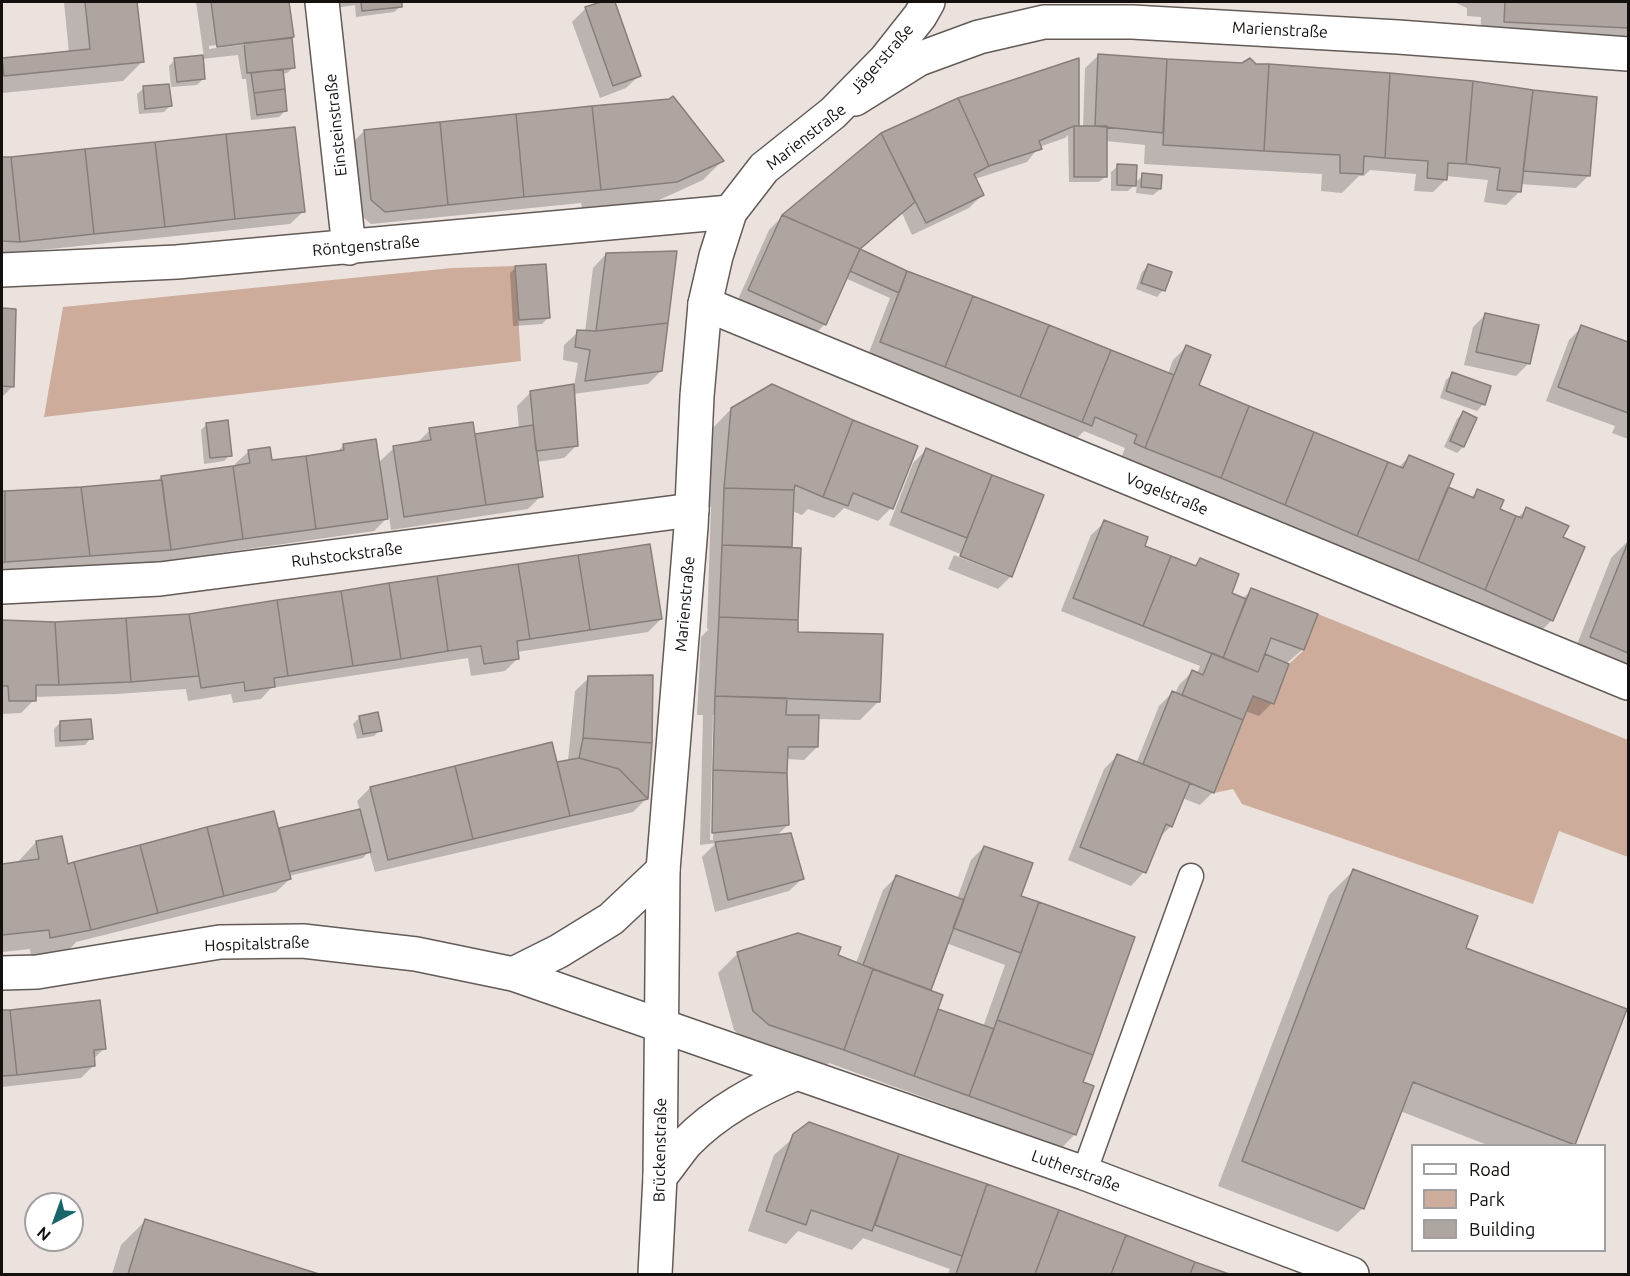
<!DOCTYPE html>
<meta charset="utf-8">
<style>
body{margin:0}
#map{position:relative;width:1630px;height:1276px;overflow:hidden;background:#ebe1dd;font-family:Ubuntu,sans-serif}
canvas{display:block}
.frame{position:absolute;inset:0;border:3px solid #13100e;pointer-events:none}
.legend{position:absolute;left:1411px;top:1144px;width:195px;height:108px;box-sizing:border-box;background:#fff;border:2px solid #a19f9f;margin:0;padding:8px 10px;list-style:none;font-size:18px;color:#13100e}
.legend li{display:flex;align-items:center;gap:12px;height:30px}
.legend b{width:30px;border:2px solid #a19f9f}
.north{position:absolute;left:24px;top:1192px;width:60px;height:60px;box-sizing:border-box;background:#fff;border:2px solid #a19f9f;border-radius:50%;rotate:221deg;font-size:16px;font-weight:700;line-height:24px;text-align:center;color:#13100e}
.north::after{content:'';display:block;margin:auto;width:21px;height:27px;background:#186669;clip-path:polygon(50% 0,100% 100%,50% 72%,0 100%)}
</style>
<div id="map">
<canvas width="1630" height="1276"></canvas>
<div class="frame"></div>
<ul class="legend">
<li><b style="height:8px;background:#fff"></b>Road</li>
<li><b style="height:16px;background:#ceac9b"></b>Park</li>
<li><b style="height:16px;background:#aea5a1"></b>Building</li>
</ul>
<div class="north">N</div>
</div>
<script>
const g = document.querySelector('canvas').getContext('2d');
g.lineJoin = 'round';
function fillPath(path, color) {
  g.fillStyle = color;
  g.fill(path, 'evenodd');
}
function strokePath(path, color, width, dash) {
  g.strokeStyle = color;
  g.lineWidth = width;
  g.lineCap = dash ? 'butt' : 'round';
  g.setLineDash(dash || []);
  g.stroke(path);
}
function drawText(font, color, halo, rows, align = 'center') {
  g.font = font + ' Ubuntu,sans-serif';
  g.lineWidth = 6;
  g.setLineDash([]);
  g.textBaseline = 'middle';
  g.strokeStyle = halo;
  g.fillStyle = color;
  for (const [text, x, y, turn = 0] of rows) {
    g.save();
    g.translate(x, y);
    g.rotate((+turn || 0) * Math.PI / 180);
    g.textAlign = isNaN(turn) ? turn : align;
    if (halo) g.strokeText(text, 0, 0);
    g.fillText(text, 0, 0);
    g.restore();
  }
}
const green = new Path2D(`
 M515,266L521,361L44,417L63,307L452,268Z
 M1318,614L1628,740V857L1559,831L1533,904L1242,804L1233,789L1214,793L1253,696L1274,704L1289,664L1304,650Z`);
const shadow = new Path2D(`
 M64,2H136L142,62L123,81L2,93L3,59L69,53Z
 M196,2H288L294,67L287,73L282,74L286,110L279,117L251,120L246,79H242L238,55L202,59L203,79L197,85L171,87L169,66L175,60L204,57ZM280,37V40L209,49V46Z
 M334,2H400L401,6L394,12L356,17L355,5L335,8Z
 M606,2H613L640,75L626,88L600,98L572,22L585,9Z
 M1454,2H1628V53L1480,46L1481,17L1467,16V8Z
 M1099,55L1255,65L1589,175L1576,188L1520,184L1519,192L1506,205L1484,202L1488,180L1446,176V179L1433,192L1414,191L1416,174L1370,170L1364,176H1359L1342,193L1321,191L1322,174L1144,164L1145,145L1106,141V176L1099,182H1069L1068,135L1065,138L1039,147L1027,162L975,179L982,195L969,208L912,235L902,213L858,250L905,272L1168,374L1173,360L1186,347L1197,386L1398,468L1410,456L1446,488L1470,498L1478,491L1498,510L1517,518L1527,509L1561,538L1552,620L1539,633L1405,574L1122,456L1125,448L1084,431L1077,438L868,355L890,298L845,278L825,324L812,337L736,304L769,230L783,216L882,134L959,99L1078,60L1075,128H1083L1085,68Z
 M144,88L170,106L164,112L139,114L137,94Z
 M364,131L722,161L703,180L657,201L582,208L581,203L371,224L358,213L351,144Z
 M2,158H11L304,211L290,224L2,254Z
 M1118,166L1135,183L1143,175L1160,189L1153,195L1136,193L1137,183L1128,191H1111V172Z
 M606,254L661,371L648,384L573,394L577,445L564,458L536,462L541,496L528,509L391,530L389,516L374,531L157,562L2,574V492L156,482L161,477L236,467L235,464L249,451L270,462L336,453L344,445L378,463L394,448L417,443L430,430L474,435L519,428L517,406L531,392L574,386L578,363L563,360L564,345L578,332H585L593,268Z
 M1149,265L1163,290L1157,297L1136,289L1142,272Z
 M516,267L548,318L542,324L513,326L510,273Z
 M2,310H15L13,386L2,397Z
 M1486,314L1529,363L1516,376L1464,365L1473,327Z
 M1582,327L1628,344V439L1612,433L1615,426L1546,401L1569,340Z
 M1453,374L1483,404L1477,411L1440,398L1446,380Z
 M731,409L891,508L878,521L844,508L834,518L808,509L802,515L792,511L791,549L796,633L879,701L860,720L817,719V747L804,760L787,759L788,825L776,836L803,878L789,891L715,912L702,857L716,843L700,845L703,715H697L701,637L709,629H707L711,507L705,506L712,429ZM713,715H716L713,840H710Z
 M1463,413V447L1457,453L1444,447L1457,419Z
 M207,424L230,455L224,461L204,464L201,430Z
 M926,450L1042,496L1011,576L998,589L948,569L954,555L1007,576V573L889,525L913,463Z
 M1105,522L1143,546L1194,566L1200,560L1230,593L1242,599L1252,590L1316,615L1302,650L1288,662L1272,703L1259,716L1245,711L1213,792L1200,805L1182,798L1171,826L1158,839L1144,872L1131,886L1068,860L1104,769L1117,756L1136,764L1159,706L1172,693L1175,694L1179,685L1192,672L1197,674L1200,666L1061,611L1091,535Z
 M1628,541V680L1572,657L1611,558Z
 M189,615L661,619L648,632L517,652L518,658L505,671L471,676L468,658L271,688L261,699L233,703L231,694L188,701L186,689L117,694L34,697V700L21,713L2,714V622L55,623Z
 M589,678L647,798L633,812L375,872L369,851L363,858L289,876L290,879L276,892L76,942L70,949L31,957L30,949L2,952V866L17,863L36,842L67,866L278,831L360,810L357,801L370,788L568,761L575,691Z
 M359,718L380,730L374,736L357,739L353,724Z
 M60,723L91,738L85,745L55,747L54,729Z
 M984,847L1081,1083L1075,1134L1056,1154L951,1115L953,1108L829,1063L823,1069L749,1044L734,1030L718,973L738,953L836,955L856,963L883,890L896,877L957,899L971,860ZM946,943L1005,965L983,1027L936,1010L929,991Z
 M1354,870L1464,949L1573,1144L1572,1146H1490L1400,1111L1363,1208L1338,1232L1218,1186L1329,895Z
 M10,1011L104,1049L93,1059L94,1065L81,1078L2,1087V1012Z
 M809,1124L1126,1237L1226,1274H948L950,1269L863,1238L852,1250L798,1231L786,1244L748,1231L774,1155Z
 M146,1220L314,1274H112L121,1245Z`);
const building = new Path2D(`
 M85,2H137L144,62L4,76L2,58L90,49Z
 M211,2H289L294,37L217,47Z
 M361,2H402V7L362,11Z
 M601,2H615L641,76L613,86L585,7Z
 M1505,2H1628V28L1504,22Z
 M292,38L295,68L247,73L244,43Z
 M1098,54L1167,59L1163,133L1095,126Z
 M203,55L205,79L177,82L174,58Z
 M1079,58V126H1074L1039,141L1042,149L989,166L958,98Z
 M1250,58L1256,64H1269L1264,151L1163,145L1167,59L1242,63Z
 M1269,64L1390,73L1385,158L1364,156L1363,174L1340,173V155L1264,151Z
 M283,69L285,89L254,93L251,73Z
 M1390,73L1473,81L1466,164L1448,163L1447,180L1427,178L1428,161L1385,158Z
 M1473,81L1533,90L1521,192L1497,190L1500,168L1466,164Z
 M169,84L172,106L145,109L143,86Z
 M285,89L287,111L257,115L254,93Z
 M1533,90L1597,97L1590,176L1523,171Z
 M673,96L724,161L677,182L601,190L592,106L669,99Z
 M958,98L989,166L974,174L984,195L926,223L881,133Z
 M592,106L601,190L524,197L516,114Z
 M516,114L524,197L448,205L440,122Z
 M440,122L448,205L385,212L371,200L364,130Z
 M1074,126H1107V177H1074Z
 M295,127L305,212L235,219L226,134Z
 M881,133L915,202L860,249L782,215Z
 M226,134L235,219L165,227L155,142Z
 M155,142L165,227L94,234L85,149Z
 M85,149L94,234L20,242L11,157Z
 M2,157H11L20,242L2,241Z
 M1117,164L1137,165L1136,186L1117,185Z
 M1142,173L1162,175L1161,189L1141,187Z
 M782,215L860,249L826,325L748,290Z
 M860,249L907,271L899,293L850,271Z
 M677,251L668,323L596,331L606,253Z
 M546,264L550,318L519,320L515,266Z
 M1148,264L1172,272L1165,291L1141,283Z
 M907,271L973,296L945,367L880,342Z
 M973,296L1049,325L1020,397L945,367Z
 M2,308L16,309L14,387L2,386Z
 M1485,313L1539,325L1530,364L1476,352Z
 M668,323L662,371L585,381L590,350L575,347L577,330L596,331Z
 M1049,325L1111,350L1082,422L1020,397Z
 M1581,325L1628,342V413L1558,387Z
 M1186,345L1211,355L1199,385L1249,406L1221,478L1145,448Z
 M1111,350L1174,375L1145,448L1134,443L1137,435L1095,417L1092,426L1082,422Z
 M1452,372L1491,386L1485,405L1446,391Z
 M574,384L578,446L536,451L530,391Z
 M772,384L853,420L823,497L795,485L794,490L724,488L731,408Z
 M1249,406L1314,432L1285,505L1221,478Z
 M1463,411L1477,418L1464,447L1450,441Z
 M228,420L232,456L210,458L206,423Z
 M853,420L918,446L893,509L853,493L848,506L823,497Z
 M473,422L486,505L404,517L393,446L431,440L429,428Z
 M533,425L543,497L486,505L475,434Z
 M1314,432L1388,462L1357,536L1285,505Z
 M376,439L388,519L316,529L306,456L344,450L343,444Z
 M270,447L272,460L306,456L316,529L243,539L233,466L250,463L248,450Z
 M926,448L992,475L967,538L901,512Z
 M1409,455L1454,474L1418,561L1357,536L1388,462L1403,468Z
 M233,466L243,539L171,550L161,476Z
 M992,475L1044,495L1012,577L960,556Z
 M162,480L171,550L90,556L81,487Z
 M81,487L90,556L5,562V491Z
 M1448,487L1474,498L1477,489L1504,500L1500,509L1516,516L1485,590L1418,561Z
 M724,488L794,490L792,547L722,545Z
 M2,491H5V562L2,563Z
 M1526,507L1569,526L1563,537L1585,547L1553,621L1485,590L1516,516L1522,518Z
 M1104,520L1148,537L1145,546L1171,556L1143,626L1073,598Z
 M1628,542V653L1590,637Z
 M650,544L662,619L590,630L578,555Z
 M722,545L801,548L798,620L719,617Z
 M578,555L590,630L530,639L518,564Z
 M1171,556L1196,566L1200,558L1239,574L1232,593L1246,599L1223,658L1143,626Z
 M518,564L530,639L517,641L519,659L484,664L481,646L448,651L437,576Z
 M437,576L448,651L401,659L389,583Z
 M389,583L401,659L353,666L341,591Z
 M1251,588L1318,614L1304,650L1271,638L1258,672L1223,658Z
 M341,591L353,666L288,676L277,600Z
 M277,600L288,676L274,678L275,687L245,691L244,682L201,688L189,614Z
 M189,614L199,676L131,682L126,618Z
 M719,617L798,620V632L883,634L880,702L715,696Z
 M126,618L131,682L59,685L55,622Z
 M2,620L55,622L59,685H36V701H9L8,686H2Z
 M1212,653L1258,672L1265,654L1289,664L1274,704L1253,696L1243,720L1182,695L1192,670L1203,675Z
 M653,675L652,743L583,738L588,676Z
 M1172,691L1243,720L1214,793L1143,764Z
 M715,696L787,698L786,715H819L818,747H788L787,773L713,770Z
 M378,712L382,731L363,734L359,716Z
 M91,719L93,739L60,741V721Z
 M583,738L652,743L648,799L619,769L579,758Z
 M552,742L570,816L473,839L455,766Z
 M1117,754L1190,783L1172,827L1166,824L1146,873L1080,847Z
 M579,758L619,769L648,799L570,816L557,762Z
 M455,766L473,839L388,860L370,787Z
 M713,770L787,773L789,825L712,833Z
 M360,809L371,852L289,872L279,828Z
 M274,811L291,879L224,896L207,827Z
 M207,827L224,896L158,913L140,845Z
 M791,833L804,879L728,900L715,842Z
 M62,836L68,864L74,862L91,930L50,938L49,930L2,935V864L39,859L36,841Z
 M140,845L158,913L91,930L74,862Z
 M984,846L1033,863L1021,896L1039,902L1021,953L953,928Z
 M1353,869L1478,916L1466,948L1627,1009L1575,1145L1413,1082L1364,1209L1242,1161Z
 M896,875L964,900L931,990L863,965Z
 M1039,902L1135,937L1093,1055L997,1020Z
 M798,933L841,947L838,955L873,969L844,1050L769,1025L753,1011L737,952Z
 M873,969L943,995L914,1076L844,1050Z
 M100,1000L106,1049L94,1050L95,1066L17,1075L10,1010Z
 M938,1009L994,1029L969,1096L914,1076Z
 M2,1010H10L17,1075L2,1076Z
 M997,1020L1093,1055L1083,1082L1094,1086L1076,1135L969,1096Z
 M809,1122L899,1154L872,1231L811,1210L806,1225L766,1211L793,1134Z
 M899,1154L987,1184L962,1256L875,1225Z
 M987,1184L1059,1210L1035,1274H956Z
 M1059,1210L1126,1235L1111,1274H1035Z
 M145,1219L319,1274H128Z
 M1126,1235L1195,1262L1190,1274H1111Z
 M1195,1262L1229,1274H1190Z`);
const lane = new Path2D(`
 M1084,1173L1191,876`);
const street = new Path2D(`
 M322,2L349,248
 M855,99L919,59L979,37L1044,22H1132L1398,37L1628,54
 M2,270L177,262L730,212
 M705,304L1628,683
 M2,587L160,579L692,510
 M2,973L37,972L220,942L303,941L416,954L513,974L1084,1173L1352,1274
 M513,974L559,951L611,919L663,870
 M660,1177C669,1166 677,1154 686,1143C717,1111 757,1090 797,1073`);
const secondary = new Path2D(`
 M655,1274L660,1177L663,870L691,527L697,396L705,304L716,256L730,212L764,168L833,113L886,59L920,16L928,2`);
const streetNames = [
 ["Marienstraße",1280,30,3],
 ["Jägerstraße",882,59,-49],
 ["Einsteinstraße",336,125,-96],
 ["Marienstraße",806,137,-38],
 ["Röntgenstraße",366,246,-5],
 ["Vogelstraße",1167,494,22],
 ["Ruhstockstraße",347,555,-7],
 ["Marienstraße",685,604,-85],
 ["Hospitalstraße",257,944,-2],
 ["Brückenstraße",660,1150,-89],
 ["Lutherstraße",1076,1171,20]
];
fillPath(green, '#ceac9b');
fillPath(shadow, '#0003');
fillPath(building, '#aea5a1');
strokePath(building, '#877e7a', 1.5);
strokePath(lane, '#635b57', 27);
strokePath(street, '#635b57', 36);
strokePath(secondary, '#635b57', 36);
strokePath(lane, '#fff', 24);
strokePath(street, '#fff', 33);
strokePath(secondary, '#fff', 33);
drawText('16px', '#13100e', '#fff', streetNames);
</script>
